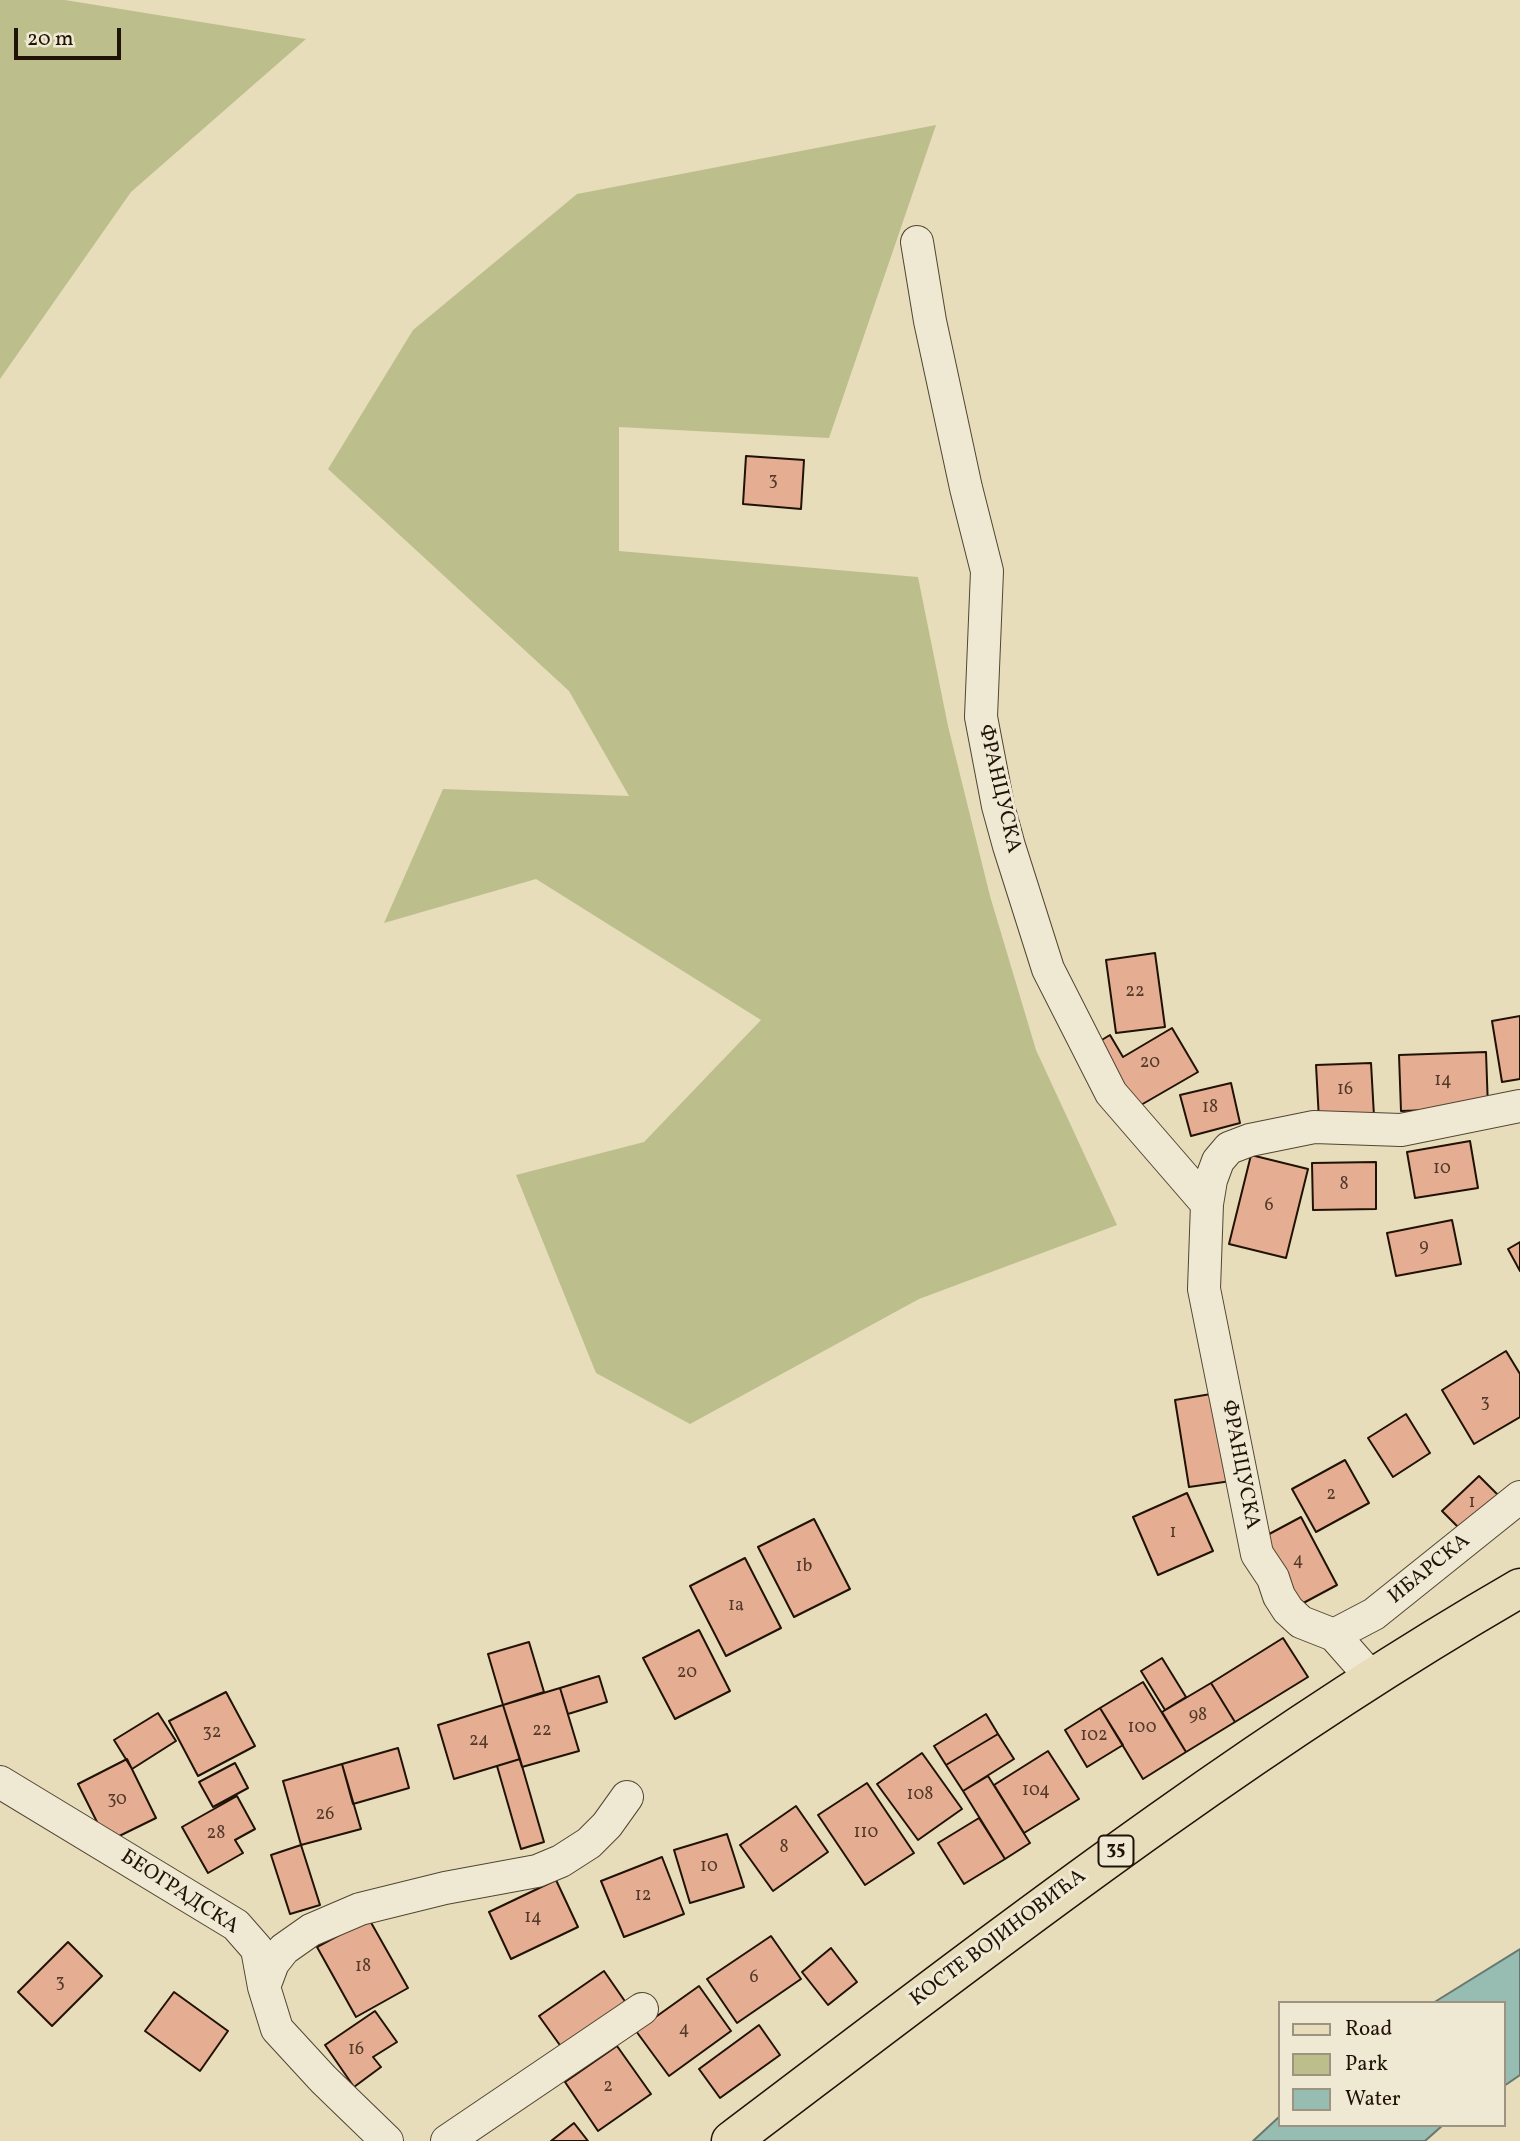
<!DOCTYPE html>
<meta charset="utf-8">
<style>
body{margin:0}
#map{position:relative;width:1520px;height:2141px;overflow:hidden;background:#e7ddbb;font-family:Vollkorn,serif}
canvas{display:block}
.legend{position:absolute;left:1278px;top:2001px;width:228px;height:126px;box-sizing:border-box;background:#efe9d3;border:2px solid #9d9381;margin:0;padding:9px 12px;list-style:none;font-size:21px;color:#211206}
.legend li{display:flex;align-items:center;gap:14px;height:35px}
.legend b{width:35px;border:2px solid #9d9381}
.scale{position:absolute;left:14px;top:28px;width:107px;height:32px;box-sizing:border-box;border:4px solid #211206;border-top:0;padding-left:9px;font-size:21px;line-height:24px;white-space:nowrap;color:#211206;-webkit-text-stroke:5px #efe9d3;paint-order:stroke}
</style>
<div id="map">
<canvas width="1520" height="2141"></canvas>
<ul class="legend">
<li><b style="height:9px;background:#e7ddbb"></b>Road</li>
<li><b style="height:19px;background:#bcbf8c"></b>Park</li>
<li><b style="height:19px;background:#97bcb1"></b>Water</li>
</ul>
<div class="scale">20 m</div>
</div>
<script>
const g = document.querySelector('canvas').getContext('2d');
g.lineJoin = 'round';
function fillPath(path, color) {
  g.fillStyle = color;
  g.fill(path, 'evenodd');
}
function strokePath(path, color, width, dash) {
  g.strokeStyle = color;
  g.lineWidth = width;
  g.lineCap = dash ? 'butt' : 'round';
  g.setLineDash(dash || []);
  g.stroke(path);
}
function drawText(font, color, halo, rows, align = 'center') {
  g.font = font + ' Vollkorn,serif';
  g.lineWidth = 6;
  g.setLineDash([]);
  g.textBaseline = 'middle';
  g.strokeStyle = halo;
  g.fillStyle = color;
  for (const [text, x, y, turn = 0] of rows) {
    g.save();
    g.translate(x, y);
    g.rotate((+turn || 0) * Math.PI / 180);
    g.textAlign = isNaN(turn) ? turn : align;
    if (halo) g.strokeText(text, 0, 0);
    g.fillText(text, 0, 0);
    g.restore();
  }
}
const green = new Path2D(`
 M0,0H65L306,39L131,192L0,379Z
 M936,125L829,438L619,427V551L918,577L948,726L990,896L1036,1050L1117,1225L919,1299L690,1424L596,1373L516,1175L644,1142L761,1020L536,879L384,923L443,789L629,796L569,691L328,469L413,330L577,194Z`);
const water = new Path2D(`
 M1520,1949V2075L1504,2086V2003H1433Z
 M1280,2116V2125H1443L1425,2141H1253Z`);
const building = new Path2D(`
 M746,456L804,460L801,509L743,504Z
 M1155,953L1165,1027L1116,1033L1106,960Z
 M1520,1016V1079L1502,1082L1492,1021Z
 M1172,1028L1198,1072L1134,1109L1095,1044L1110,1035L1123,1057Z
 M1486,1052L1488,1108L1401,1111L1399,1055Z
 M1371,1063L1374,1116L1319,1120L1316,1065Z
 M1231,1083L1240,1123L1191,1136L1180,1095Z
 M1470,1141L1478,1188L1415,1198L1407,1152Z
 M1251,1155L1308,1169L1286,1258L1229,1244Z
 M1376,1162V1209L1313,1210L1312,1163Z
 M1452,1220L1461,1264L1396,1276L1387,1233Z
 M1520,1242V1271L1508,1249Z
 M1506,1351L1520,1374V1417L1474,1444L1442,1390Z
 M1217,1393L1231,1481L1189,1487L1175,1400Z
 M1406,1414L1430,1453L1393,1477L1368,1438Z
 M1345,1460L1369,1503L1316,1532L1292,1489Z
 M1479,1476L1501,1498L1465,1534L1442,1511Z
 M1187,1493L1213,1551L1158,1575L1133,1517Z
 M1301,1517L1337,1585L1294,1608L1258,1540Z
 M814,1519L850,1589L794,1617L758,1547Z
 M745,1558L781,1628L726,1656L690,1586Z
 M699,1630L730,1691L675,1719L643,1658Z
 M1283,1638L1308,1677L1235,1722L1211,1683Z
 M529,1642L544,1692L503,1705L488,1654Z
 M1162,1658L1186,1697L1165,1710L1141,1671Z
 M599,1676L607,1702L568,1714L560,1688Z
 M1143,1682L1186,1752L1143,1779L1100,1708Z
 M1211,1683L1235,1722L1186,1752L1162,1712Z
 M560,1688L579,1751L522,1767L503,1705Z
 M226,1692L255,1746L198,1776L169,1721Z
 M503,1705L520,1759L454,1779L438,1725Z
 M1100,1708L1123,1745L1087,1767L1065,1730Z
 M158,1713L176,1741L132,1769L114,1740Z
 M986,1714L998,1734L946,1765L934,1746Z
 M998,1734L1014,1759L963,1791L946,1765Z
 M398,1748L409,1788L353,1804L342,1764Z
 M1048,1751L1079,1799L1024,1833L994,1785Z
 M922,1753L962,1809L918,1840L877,1784Z
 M127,1759L156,1818L107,1842L78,1784Z
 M520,1759L544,1842L521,1849L497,1766Z
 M235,1763L248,1788L213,1807L199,1782Z
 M342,1764L361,1829L301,1845L283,1781Z
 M988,1776L1030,1843L1005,1859L963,1791Z
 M867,1783L914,1853L865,1885L818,1815Z
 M237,1796L255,1829L235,1840L243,1853L208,1873L182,1827Z
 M796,1806L828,1852L773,1891L740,1845Z
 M979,1818L1005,1859L964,1884L938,1843Z
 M727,1834L744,1887L690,1903L674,1850Z
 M301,1845L320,1905L290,1914L271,1855Z
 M662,1857L684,1914L624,1937L601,1881Z
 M556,1880L578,1927L511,1959L489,1912Z
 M369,1919L408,1988L356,2017L317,1947Z
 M771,1936L801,1979L737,2023L707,1979Z
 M68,1942L102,1976L52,2026L18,1992Z
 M831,1948L857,1982L828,2005L802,1972Z
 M604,1971L631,2010L567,2055L539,2016Z
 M699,1986L731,2031L669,2076L636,2031Z
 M174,1992L228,2031L200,2071L145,2031Z
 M375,2011L397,2042L373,2057L381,2067L354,2087L325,2045Z
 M759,2025L780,2055L720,2098L699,2069Z
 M617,2046L651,2094L598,2131L565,2082Z
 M574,2123L588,2141H551Z`);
const minor = new Path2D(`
 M917,242L930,321L966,488L987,571L981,717L998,806L1009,846L1048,969L1111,1093L1207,1204
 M1334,1635L1374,1614L1520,1497
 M1371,1677L1334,1635L1301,1622L1288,1610L1279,1596L1273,1578L1257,1554L1204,1289L1207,1204L1211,1180L1218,1161L1229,1148L1250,1140L1314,1127L1401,1130L1520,1106
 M0,1782L236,1925L257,1949L264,1987L277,2029L323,2079L387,2141
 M264,1987L273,1963L284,1949L311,1930L360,1909L445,1888L537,1871L561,1861L589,1843L607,1825L627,1797
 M447,2141L642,2009`);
const primary = new Path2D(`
 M731,2141C988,1947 1241,1749 1520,1588`);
const numberNames = [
 ["3",773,482],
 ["22",1135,993],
 ["20",1150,1064],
 ["14",1443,1082],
 ["16",1345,1091],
 ["18",1210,1109],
 ["10",1442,1170],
 ["8",1344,1186],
 ["6",1269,1207],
 ["9",1424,1248],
 ["3",1485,1404],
 ["2",1331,1496],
 ["1",1472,1504],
 ["1",1173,1534],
 ["4",1298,1562],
 ["1b",804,1568],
 ["1a",736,1607],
 ["20",687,1674],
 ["98",1198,1717],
 ["100",1142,1729],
 ["22",542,1732],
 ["32",212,1734],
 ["102",1094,1737],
 ["24",479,1742],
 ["104",1036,1792],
 ["108",920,1796],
 ["30",117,1801],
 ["26",325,1816],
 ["110",866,1834],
 ["28",216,1835],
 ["8",784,1849],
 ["10",709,1868],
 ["12",643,1897],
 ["14",533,1919],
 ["18",363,1968],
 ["6",754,1979],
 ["3",60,1984],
 ["4",684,2031],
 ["16",356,2051],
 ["2",608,2088]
];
const shields = [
 [1116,1851,35]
];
const shieldNames = [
 ["35",1116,1851]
];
const streetNames = [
 ["ФРАНЦУСКА",998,789,77],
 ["ФРАНЦУСКА",1239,1465,79],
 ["ИБАРСКА",1430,1570,-39],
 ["БЕОГРАДСКА",179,1893,33],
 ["КОСТЕ ВОЈИНОВИЋА",999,1939,-37]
];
fillPath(green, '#bcbf8c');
fillPath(water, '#97bcb1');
strokePath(water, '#68786d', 2);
fillPath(building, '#e5ae92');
strokePath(building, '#211206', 2);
strokePath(minor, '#524533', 34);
strokePath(primary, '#211206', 41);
strokePath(minor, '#efe9d3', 32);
strokePath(primary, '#e7ddbb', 38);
drawText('18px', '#523929', null, numberNames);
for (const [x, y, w] of shields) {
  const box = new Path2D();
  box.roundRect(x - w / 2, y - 15.5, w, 31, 5);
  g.fillStyle = '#efe9d3';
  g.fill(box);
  strokePath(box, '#211206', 2);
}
drawText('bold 19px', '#211206', null, shieldNames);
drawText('21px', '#211206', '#efe9d3', streetNames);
</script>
